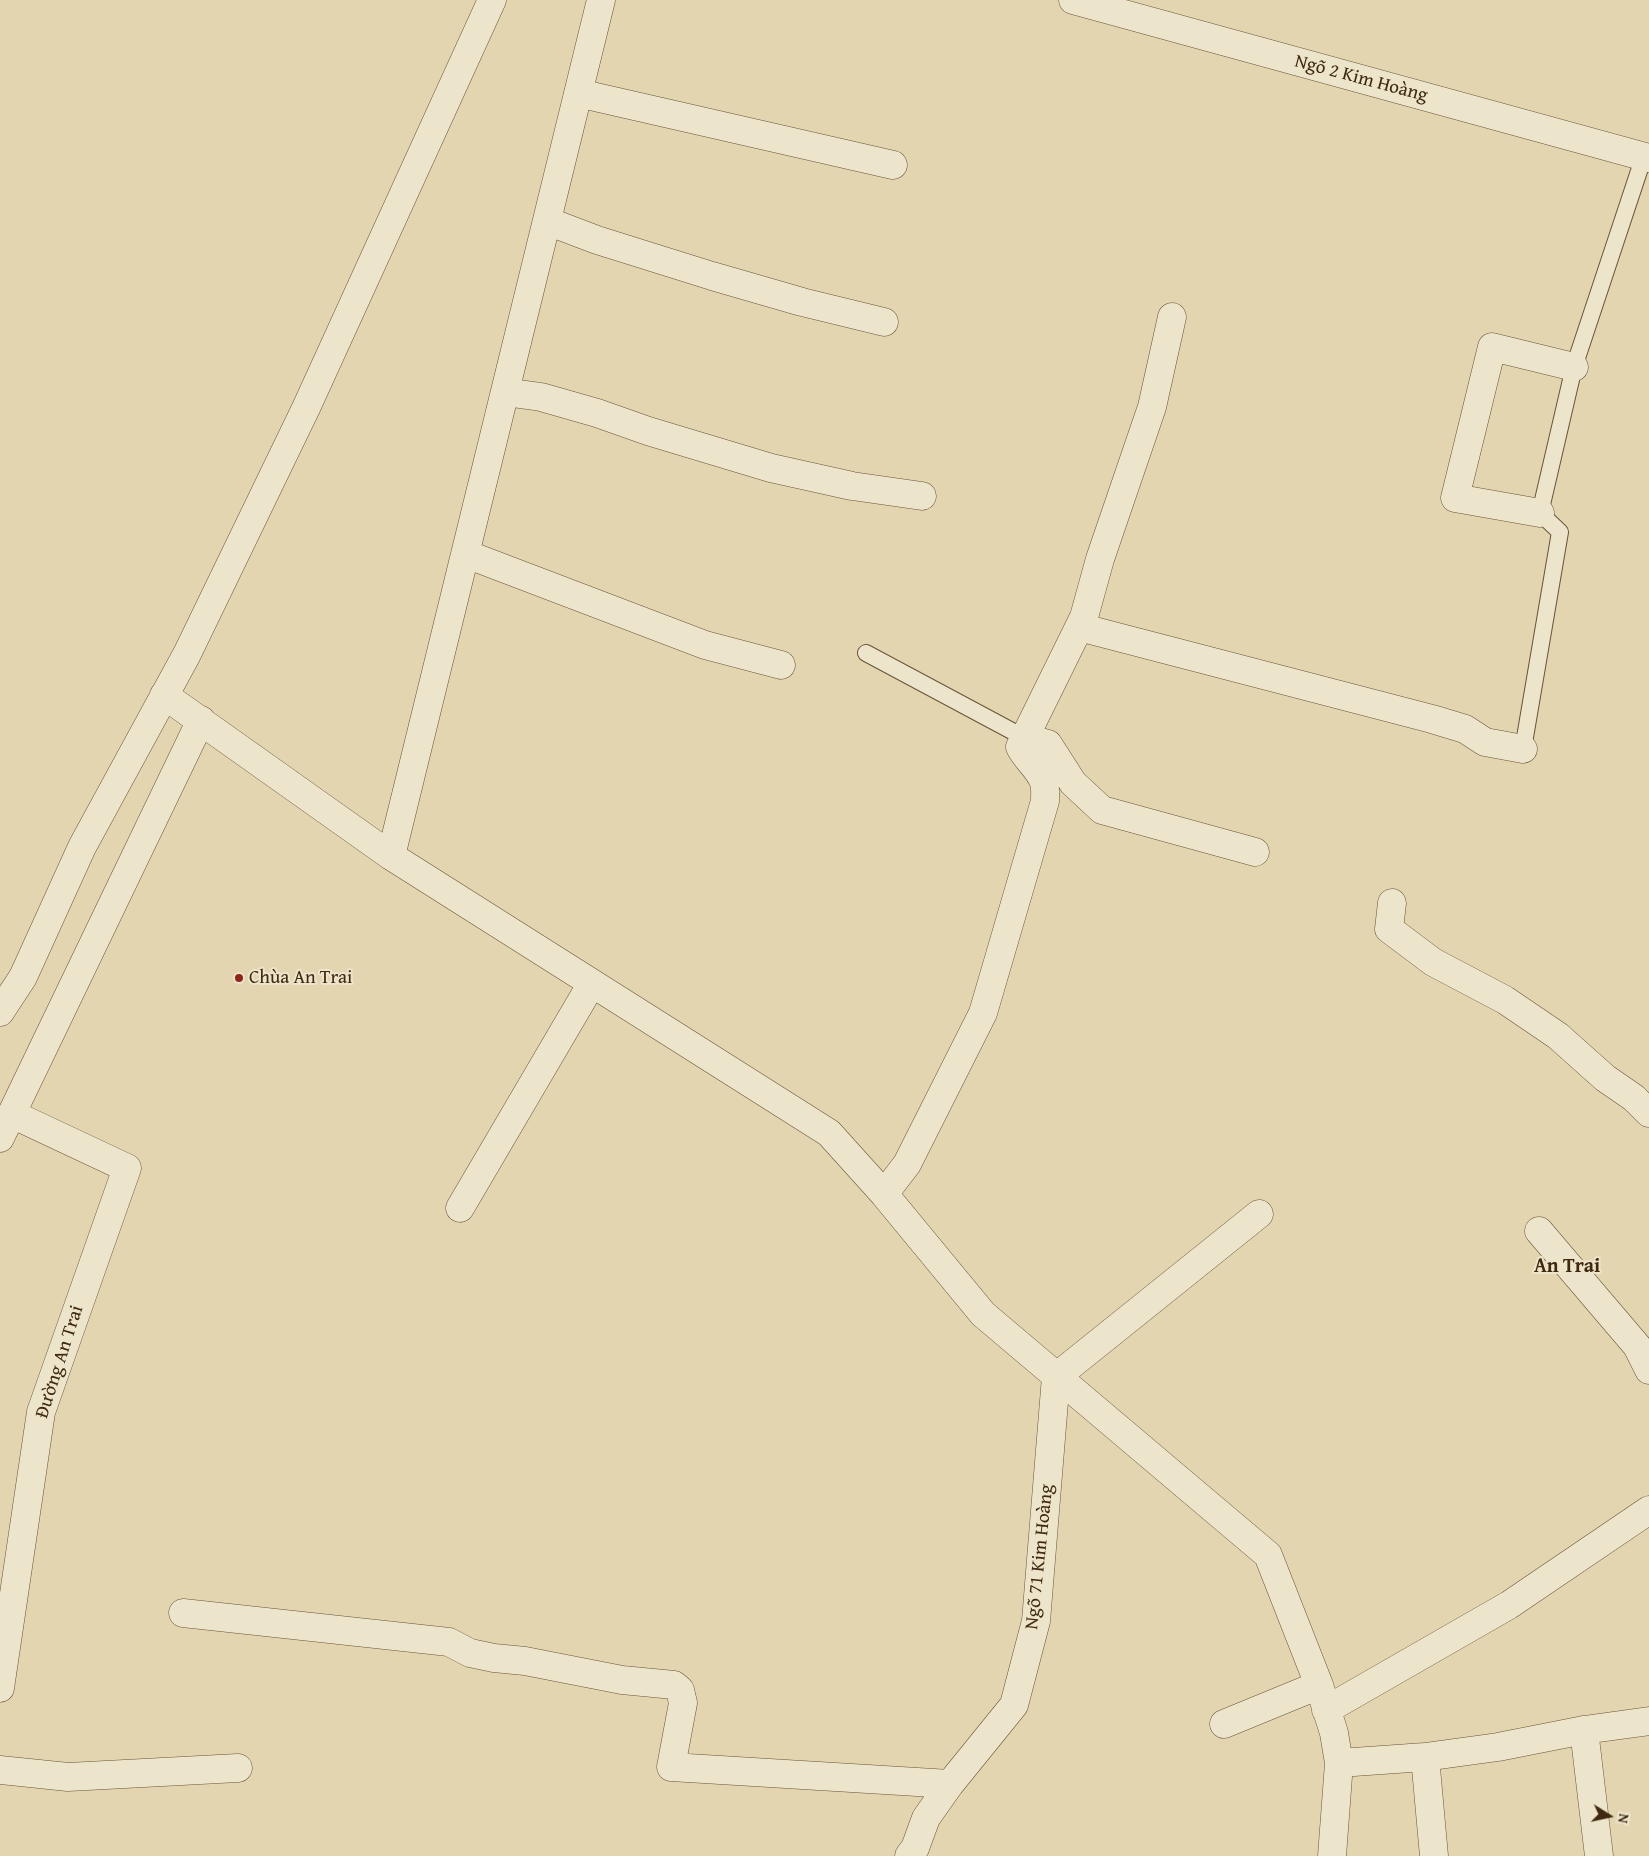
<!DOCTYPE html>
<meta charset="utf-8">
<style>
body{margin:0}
#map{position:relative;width:1649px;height:1856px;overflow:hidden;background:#e3d5b0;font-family:"Gentium Book Plus",serif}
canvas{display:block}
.north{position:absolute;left:1584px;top:1791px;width:50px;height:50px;-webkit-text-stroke:4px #ede4cc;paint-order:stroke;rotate:100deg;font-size:14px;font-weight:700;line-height:20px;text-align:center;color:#3f290f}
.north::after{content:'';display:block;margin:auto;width:18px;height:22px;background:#3f290f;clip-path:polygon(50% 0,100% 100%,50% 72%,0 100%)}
</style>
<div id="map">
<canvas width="1649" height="1856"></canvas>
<div class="north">N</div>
</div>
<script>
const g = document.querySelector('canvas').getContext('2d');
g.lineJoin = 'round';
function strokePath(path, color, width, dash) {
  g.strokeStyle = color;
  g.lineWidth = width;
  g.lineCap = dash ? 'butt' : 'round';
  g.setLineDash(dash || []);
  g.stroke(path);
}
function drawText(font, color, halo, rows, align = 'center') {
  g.font = font + ' "Gentium Book Plus",serif';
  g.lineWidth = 4;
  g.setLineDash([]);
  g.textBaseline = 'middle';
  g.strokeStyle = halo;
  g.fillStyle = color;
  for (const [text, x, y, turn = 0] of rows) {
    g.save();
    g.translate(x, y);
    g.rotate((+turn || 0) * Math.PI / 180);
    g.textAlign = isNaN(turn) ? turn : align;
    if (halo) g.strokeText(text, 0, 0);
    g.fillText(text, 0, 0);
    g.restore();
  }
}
const lane = new Path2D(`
 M866,653L1025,738
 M1523,749L1560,532L1540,513L1574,367L1644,156`);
const street = new Path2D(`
 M1073,0L1649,158
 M578,93L893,165
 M547,221L597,240L712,276L802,302L884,322
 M505,392L541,397L597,413L648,431L771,468L852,486L922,496
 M1540,513L1455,498L1492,347L1574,367
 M466,554L705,645L781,665
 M1079,627L1432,719L1465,729L1485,742L1523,749
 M164,695L391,856L829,1133L884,1194L983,1314L1268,1555L1319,1685L1334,1733L1339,1763L1425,1757L1498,1747L1584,1730L1649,1721
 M1025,738L1048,744L1073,783L1102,810L1255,852
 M391,856L601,0
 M1392,903L1389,929L1433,962L1505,1000L1558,1036L1605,1078L1634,1098L1649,1113
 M0,1012L23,977L82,847L187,654L306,408L492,0
 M0,1138L201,720
 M884,1194L907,1164L983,1013L1045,801C1045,794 1046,786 1043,780C1038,768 1026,759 1020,747L1084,617L1100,559L1152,407L1172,317
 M460,1208L592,983
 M1539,1231L1637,1346L1649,1370
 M183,1613L449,1642L470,1653L494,1658L525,1661L622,1680L674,1685L680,1690L683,1703L671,1767L950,1784L1014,1705L1036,1621L1056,1377L1259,1214
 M0,1688L41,1412L127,1168L12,1114
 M1326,1710L1509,1605L1649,1510
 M1224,1724L1319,1685
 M1584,1730L1599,1856
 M1425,1757L1434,1856
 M0,1770L68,1777L238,1768
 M909,1856L915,1848L926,1818L950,1784
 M1332,1856L1339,1763`);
const markers = [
 [239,978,5,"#8f2418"]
];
const streetNames = [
 ["Ngõ 2 Kim Hoàng",1361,79,15],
 ["Đường An Trai",60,1362,-72],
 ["Ngõ 71 Kim Hoàng",1040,1557,-84]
];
const poiNames = [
 ["Chùa An Trai",249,978]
];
const neighbourhoodNames = [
 ["An Trai",1567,1267]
];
strokePath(lane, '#685437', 18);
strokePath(street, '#685437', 29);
strokePath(lane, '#ede4cc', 16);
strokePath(street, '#ede4cc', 28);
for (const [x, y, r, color] of markers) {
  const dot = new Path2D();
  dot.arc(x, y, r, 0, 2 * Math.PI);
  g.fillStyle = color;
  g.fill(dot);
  strokePath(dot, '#ede4cc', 2);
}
drawText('19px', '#3f290f', '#ede4cc', streetNames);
drawText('19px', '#3f290f', '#ede4cc', poiNames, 'left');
drawText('bold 20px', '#3f290f', '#ede4cc', neighbourhoodNames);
</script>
